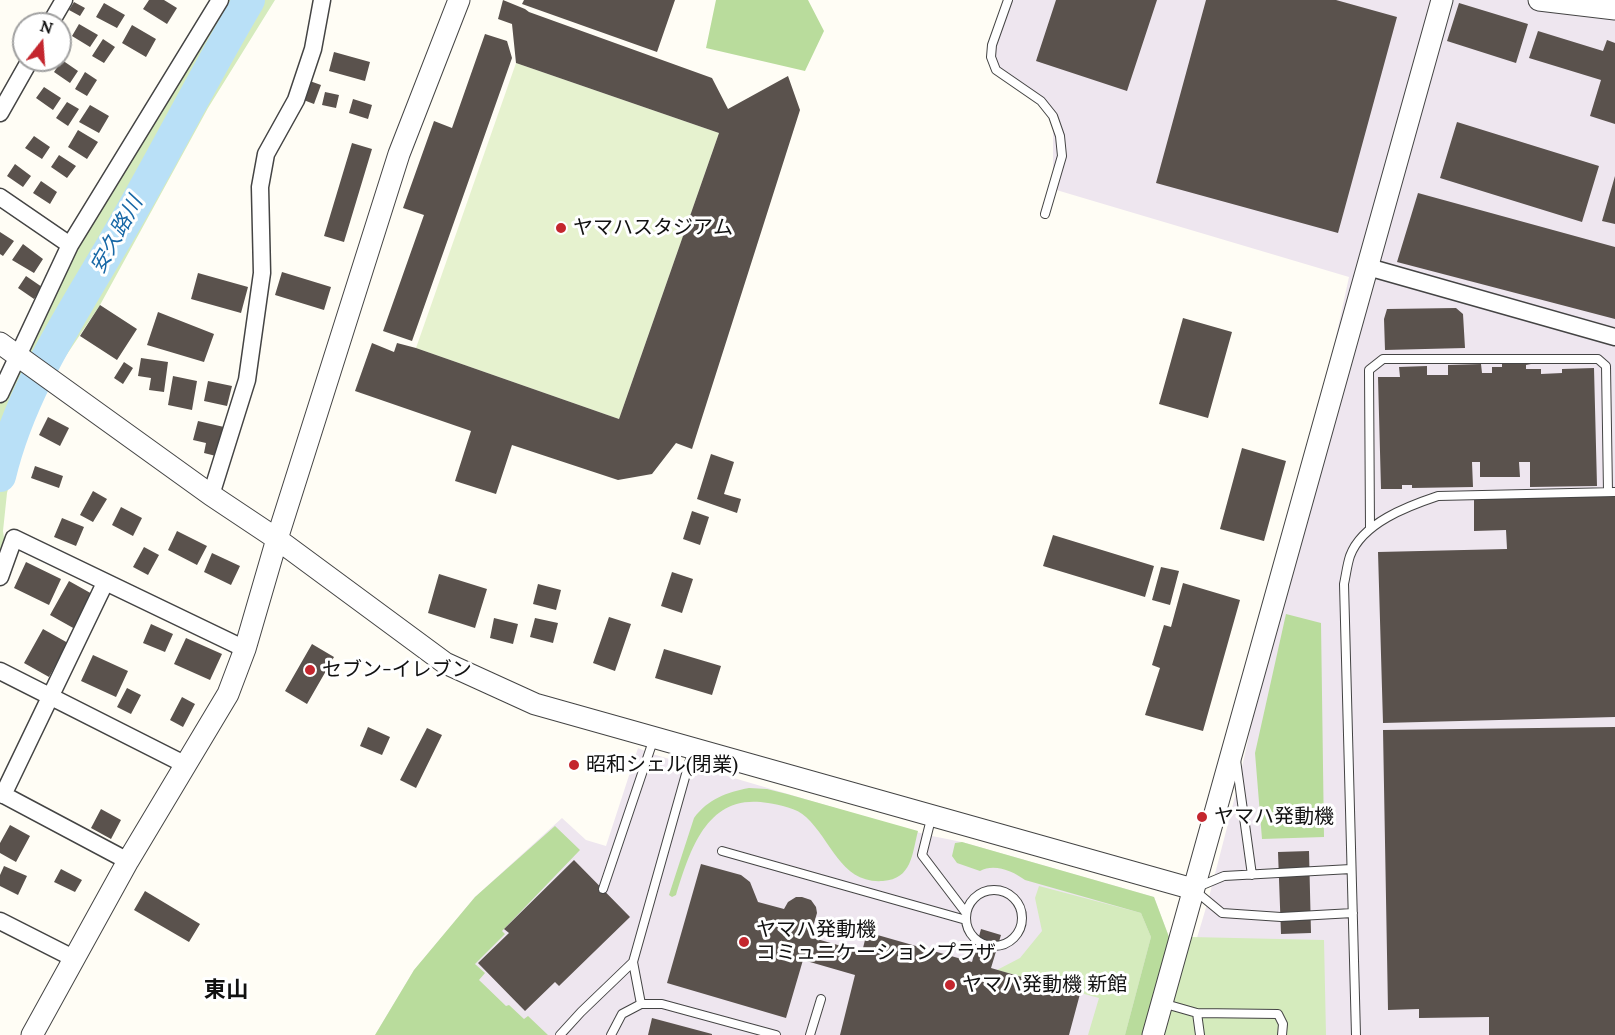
<!DOCTYPE html>
<meta charset="utf-8">
<style>
body{margin:0}
#map{position:relative;width:1615px;height:1035px;overflow:hidden;background:#fffdf5;font-family:Lora,serif}
canvas{display:block}
.north{position:absolute;left:12px;top:12px;width:60px;height:60px;box-sizing:border-box;background:#fff;border:2px solid #a0a0a0;border-radius:50%;rotate:17deg;font-size:16px;font-weight:700;line-height:24px;text-align:center;color:#111}
.north::after{content:'';display:block;margin:auto;width:21px;height:27px;background:#c4262e;clip-path:polygon(50% 0,100% 100%,50% 72%,0 100%)}
</style>
<div id="map">
<canvas width="1615" height="1035"></canvas>
<div class="north">N</div>
</div>
<script>
const g = document.querySelector('canvas').getContext('2d');
g.lineJoin = 'round';
function fillPath(path, color) {
  g.fillStyle = color;
  g.fill(path, 'evenodd');
}
function strokePath(path, color, width, dash) {
  g.strokeStyle = color;
  g.lineWidth = width;
  g.lineCap = dash ? 'butt' : 'round';
  g.setLineDash(dash || []);
  g.stroke(path);
}
function drawText(font, color, halo, rows, align = 'center') {
  g.font = font + ' Lora,"Noto Sans JP",serif';
  g.lineWidth = 6;
  g.setLineDash([]);
  g.textBaseline = 'middle';
  g.strokeStyle = halo;
  g.fillStyle = color;
  for (const [text, x, y, turn = 0] of rows) {
    g.save();
    g.translate(x, y);
    g.rotate((+turn || 0) * Math.PI / 180);
    g.textAlign = isNaN(turn) ? turn : align;
    if (halo) g.strokeText(text, 0, 0);
    g.fillText(text, 0, 0);
    g.restore();
  }
}
const industrial = new Path2D(`
 M1008,0H1615V1035H1168L1208,901L1239,781L1349,277L1053,189V116L996,70L991,50Z
 M638,748L649,753L927,835L962,842L1154,897L1169,937L1142,1035H375L414,970L475,897L562,818L586,840L606,846Z`);
const green = new Path2D(`
 M220,0H275L208,108L100,305L39,396L21,442L7,493L3,531L7,558L0,574V394L28,333Z
 M1039,886L1141,913L1151,937L1125,1035H1088L1099,998L997,970L1020,958L1042,931L1035,898Z
 M1191,937L1324,940L1326,1035H1156Z`);
const forest = new Path2D(`
 M716,0H808L824,31L805,71L706,48Z
 M1286,614L1321,623L1324,837L1262,839L1255,753Z
 M749,788L767,789L787,794L918,831C912,854 912,879 883,881C841,884 832,841 806,817C797,808 780,805 768,803C707,792 690,850 676,895L672,897L669,895L694,818C708,799 727,792 749,788Z
 M555,826L580,850L502,931L505,934L475,964L485,973L479,980L506,1006L509,1005L524,1019L528,1016L548,1035H375L414,970L475,897Z
 M962,842L1154,897L1169,937L1142,1035H1125L1151,937L1141,913L1025,880C1013,871 994,863 980,871L957,863L952,856L955,843Z`);
const pitch = new Path2D(`
 M516,63L719,133L619,419L416,348Z`);
const river = new Path2D(`
 M0,476C20,392 68,321 111,247C159,166 201,81 249,0`);
const building = new Path2D(`
 M149,0H164L177,8L167,24L143,9Z
 M503,0L525,9L529,12L712,78L728,109L788,76L800,110L692,449L676,443L652,474L618,480L512,445L496,494L455,481L471,431L355,391L372,343L394,352L397,343L416,348L619,419L719,133L516,63L512,24L498,19Z
 M524,0H675L657,52L522,4Z
 M1056,0H1157L1127,91L1036,61Z
 M1206,0H1336L1397,17L1338,233L1156,183Z
 M74,2L85,8L80,16L69,10Z
 M104,3L125,15L117,28L96,17Z
 M1459,3L1528,24L1516,63L1447,41Z
 M79,24L98,35L90,47L72,36Z
 M132,25L156,39L146,57L122,43Z
 M1538,31L1603,51L1607,40L1615,43V124L1590,116L1601,80L1529,58Z
 M485,34L507,41L512,58L412,341L383,331L424,215L403,208L434,121L452,128Z
 M103,39L115,47L104,63L92,56Z
 M334,52L370,62L365,81L329,71Z
 M62,60L78,71L70,83L54,72Z
 M85,72L97,80L87,96L75,89Z
 M307,80L321,85L314,104L301,99Z
 M44,87L61,98L53,110L36,98Z
 M325,92L339,95L336,108L322,105Z
 M353,99L372,105L368,119L349,113Z
 M67,102L79,109L68,126L56,118Z
 M90,105L109,116L99,133L79,122Z
 M1457,122L1599,166L1582,222L1440,178Z
 M78,130L98,142L87,159L68,147Z
 M34,136L50,147L42,159L25,148Z
 M352,143L372,149L344,242L324,236Z
 M59,155L76,166L67,178L51,167Z
 M15,164L31,176L23,187L7,176Z
 M1615,176V224L1602,221Z
 M41,181L57,192L50,204L33,193Z
 M1418,193L1615,247V319L1397,262Z
 M0,232L14,241L3,256L0,254Z
 M23,244L43,259L34,273L12,260Z
 M282,272L331,287L324,310L275,295Z
 M198,273L248,287L241,313L191,299Z
 M26,276L42,287L34,299L18,288Z
 M100,305L137,329L117,360L80,336Z
 M1456,308L1463,314L1465,348L1385,350L1384,319L1387,309Z
 M158,312L214,334L204,362L147,345Z
 M1183,318L1232,332L1208,418L1159,404Z
 M141,358L168,362L164,392L149,390L151,378L138,376Z
 M124,362L133,368L123,384L114,378Z
 M1502,362H1531V364L1526,365V369H1541V374L1562,373V369L1594,368L1597,486L1530,487V462H1519L1520,477H1480V462H1472L1473,487L1412,488V485H1402V489H1381L1378,377H1400L1399,367L1427,366V375H1448V365L1481,364L1482,373H1492V367H1502Z
 M173,376L197,381L192,410L168,405Z
 M208,381L232,386L227,406L204,401Z
 M48,417L69,428L60,446L39,435Z
 M198,421L224,427L216,456L204,453L206,443L193,440Z
 M1242,448L1286,461L1264,541L1220,529Z
 M711,454L734,462L724,494L741,499L737,513L697,499Z
 M35,466L63,476L59,488L31,478Z
 M93,491L107,499L93,522L80,515Z
 M1615,496V717L1383,723L1378,552L1507,549L1506,530L1474,531V499Z
 M121,507L142,518L133,536L112,525Z
 M692,511L709,517L700,545L683,539Z
 M62,518L84,527L76,546L54,537Z
 M177,531L207,546L197,565L168,550Z
 M1053,535L1154,566L1145,597L1043,566Z
 M144,547L159,555L148,575L133,567Z
 M212,553L240,566L231,585L204,572Z
 M26,562L61,579L49,605L14,588Z
 M1161,567L1179,571L1170,605L1152,600Z
 M672,572L693,579L682,613L661,606Z
 M439,574L487,589L475,628L428,613Z
 M69,581L94,595L75,629L50,615Z
 M1183,583L1240,600L1203,731L1145,715L1160,668L1152,665L1164,625L1171,627Z
 M538,584L561,590L556,610L533,604Z
 M609,617L631,624L615,671L593,663Z
 M494,618L518,624L513,644L490,638Z
 M535,618L558,623L553,643L530,637Z
 M151,624L173,634L165,652L143,643Z
 M43,629L68,643L49,677L24,663Z
 M186,638L222,654L210,680L174,664Z
 M312,644L334,657L307,704L285,691Z
 M664,649L721,666L712,695L655,678Z
 M93,655L128,671L116,697L81,681Z
 M127,688L141,695L131,714L117,707Z
 M182,697L195,704L183,727L170,720Z
 M368,727L390,737L382,755L360,746Z
 M1615,727V1035H1489V1017L1419,1018V1009L1388,1010L1383,730Z
 M427,728L442,735L416,788L400,780Z
 M101,809L121,820L111,839L91,828Z
 M10,825L30,836L16,862L0,853V843Z
 M1309,851L1311,933L1281,934L1278,852Z
 M574,860L630,917L559,986L555,982L525,1011L478,963L509,933L504,929Z
 M701,864L741,875L750,882L758,902L784,909L788,902L796,897H802L811,900L816,907L817,913L810,937L862,952L867,932L972,962L981,929L1001,935L991,968L1080,994L1069,1035H840L855,975L803,960L786,1018L667,983Z
 M4,866L27,876L18,895L0,886V875Z
 M61,869L82,880L75,892L54,882Z
 M145,891L200,924L189,942L134,910Z
 M652,1018L712,1034V1035H648Z`);
const service = new Path2D(`
 M1008,0L992,45L991,57L996,70L1041,101L1053,116L1060,136L1062,156L1045,214
 M1370,528L1369,370L1383,359H1598L1606,366L1608,492
 M1236,760L1252,875
 M932,815L922,855L966,913
 M722,851L966,920
 M1351,869L1224,876L1193,889L1222,913L1281,917L1353,913
 M603,889L654,738
 M966 918a28 28 0 1 1 56 0a28 28 0 1 1-56 0Z
 M633,962L641,1004
 M1162,1003L1197,1013L1278,1014L1283,1024L1282,1035
 M1197,1013L1200,1035
 M560,1035L581,1012L633,962L693,749
 M611,1035L622,1014L641,1004H662L776,1035
 M810,1035L821,999
 M1356,1035L1344,584C1346,575 1347,565 1350,556C1362,523 1408,506 1438,496L1615,492`);
const minor = new Path2D(`
 M50,24L64,0
 M0,113L30,60
 M0,197L70,245
 M1368,267L1615,337
 M0,394L70,245L220,0
 M211,495L247,380L262,273L260,187L266,154L296,100L313,49L322,0
 M0,577L14,538L245,649
 M0,671L186,765
 M0,793L128,861
 M3,795L105,583
 M0,921L73,958`);
const tertiary = new Path2D(`
 M1539,0L1615,9
 M0,343L211,495L277,539L445,663L535,704L1193,889
 M32,1035L128,861L228,694L245,649L277,539L399,154L459,0
 M1153,1035L1442,0`);
const markers = [
 [561,228,6,"#c4262e"],
 [310,670,6,"#c4262e"],
 [574,765,6,"#c4262e"],
 [1202,817,6,"#c4262e"],
 [744,942,6,"#c4262e"],
 [950,985,6,"#c4262e"]
];
const poiNames = [
 ["ヤマハスタジアム",573,228],
 ["セブン-イレブン",322,670],
 ["昭和シェル(閉業)",586,765],
 ["ヤマハ発動機",1214,817],
 ["ヤマハ発動機",756,930],
 ["コミュニケーションプラザ",756,953],
 ["ヤマハ発動機 新館",962,985]
];
const waterNames = [
 ["安久路川",117,235,-61]
];
const quarterNames = [
 ["東山",226,991]
];
fillPath(industrial, '#eee6ef');
fillPath(green, '#d5ebbd');
fillPath(forest, '#b9dc9c');
fillPath(pitch, '#e6f2cf');
strokePath(river, '#b9e0f7', 32);
fillPath(building, '#5a524d');
strokePath(service, '#444', 10);
strokePath(minor, '#444', 19);
strokePath(tertiary, '#444', 23);
strokePath(service, '#fff', 8);
strokePath(minor, '#fff', 16);
strokePath(tertiary, '#fff', 21);
for (const [x, y, r, color] of markers) {
  const dot = new Path2D();
  dot.arc(x, y, r, 0, 2 * Math.PI);
  g.fillStyle = color;
  g.fill(dot);
  strokePath(dot, '#fff', 2);
}
drawText('20px', '#111', '#fff', poiNames, 'left');
drawText('italic 21px', '#1768a6', '#fff', waterNames);
drawText('bold 22px', '#111', '#fff', quarterNames);
</script>
